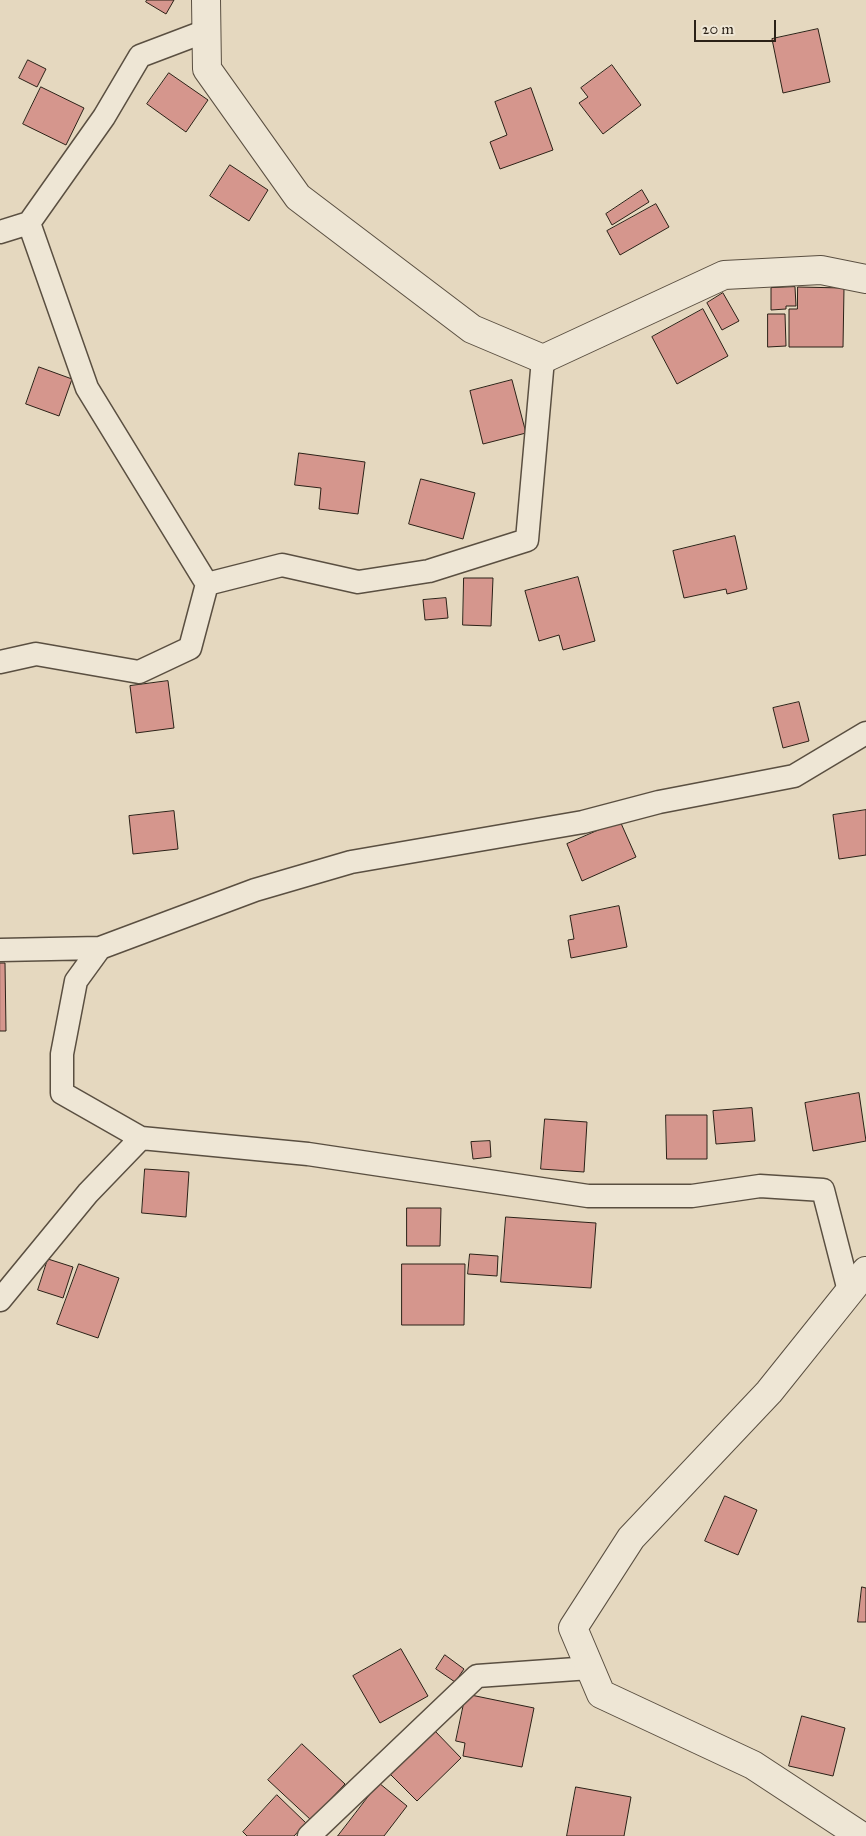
<!DOCTYPE html>
<style>
body{margin:0}
#map{position:relative;width:866px;height:1836px;overflow:hidden;background:#e5d8bf;font-family:"IM FELL Great Primer",serif}
canvas{display:block}
.scale{position:absolute;left:694px;top:20px;width:82px;height:22px;box-sizing:border-box;border:2px solid #2b2117;border-top:0;padding-left:6px;font-size:15px;line-height:18px;white-space:nowrap;color:#2b2117;-webkit-text-stroke:4px #eee6d5;paint-order:stroke}
</style>
<div id="map">
<canvas width="866" height="1836"></canvas>
<div class="scale">20 m</div>
</div>
<script>
const g = document.querySelector('canvas').getContext('2d');
g.lineJoin = 'round';
function fillPath(path, color) {
  g.fillStyle = color;
  g.fill(path, 'evenodd');
}
function strokePath(path, color, width, dash) {
  g.strokeStyle = color;
  g.lineWidth = width;
  g.lineCap = dash ? 'butt' : 'round';
  g.setLineDash(dash || []);
  g.stroke(path);
}
const building = new Path2D(`
 M147,0H174L166,14L146,2Z
 M818,29L830,82L783,93L772,39Z
 M28,60L46,69L37,87L19,78Z
 M612,65L641,105L603,134L579,103L588,97L581,88Z
 M169,73L208,100L186,132L147,104Z
 M41,87L84,108L66,145L23,124Z
 M531,88L553,150L500,169L490,142L507,135L495,102Z
 M230,165L268,190L249,221L210,196Z
 M642,190L649,202L612,225L606,214Z
 M656,204L669,227L620,255L607,231Z
 M795,287L796,306H786V309L771,310V288Z
 M798,287L844,288L843,347H789V309H797Z
 M723,293L739,321L722,330L707,303Z
 M703,309L728,356L677,384L652,337Z
 M768,314H785L786,346L768,347Z
 M39,367L72,379L59,416L26,404Z
 M512,380L526,433L483,444L470,391Z
 M299,453L365,462L358,514L319,509L321,488L295,485Z
 M421,479L475,493L463,539L409,524Z
 M735,536L747,589L727,594L726,589L684,598L673,551Z
 M578,577L595,641L563,650L559,635L539,641L525,591Z
 M464,578H493L491,626L463,625Z
 M446,598L448,618L425,620L423,600Z
 M168,681L174,728L136,733L130,686Z
 M799,702L809,741L783,748L773,708Z
 M866,810V855L839,859L833,815Z
 M174,811L178,849L133,854L129,816Z
 M620,821L636,857L582,881L567,844Z
 M619,906L627,947L571,958L568,940L574,939L570,916Z
 M0,963H5L6,1031H0Z
 M859,1093L866,1141L813,1151L805,1103Z
 M752,1108L755,1141L716,1144L713,1111Z
 M666,1115H707V1159H667Z
 M545,1119L587,1122L584,1172L541,1169Z
 M490,1141L491,1157L473,1159L471,1142Z
 M145,1169L189,1172L186,1217L142,1213Z
 M407,1208H441L440,1246H407Z
 M506,1217L596,1223L591,1288L501,1282Z
 M470,1254L498,1256L497,1276L468,1274Z
 M48,1259L73,1267L63,1298L38,1290Z
 M79,1264L119,1278L98,1338L57,1324Z
 M402,1264H465L464,1325H402Z
 M725,1496L757,1510L738,1555L705,1541Z
 M862,1587L866,1588V1622H858Z
 M401,1649L428,1696L380,1723L353,1676Z
 M445,1655L464,1669L455,1682L436,1669Z
 M466,1694L534,1708L522,1767L463,1756L465,1743L456,1741Z
 M802,1716L845,1728L833,1776L789,1766Z
 M434,1730L461,1758L417,1801L389,1773Z
 M302,1744L345,1784L311,1820L268,1780Z
 M379,1783L407,1806L384,1836H338Z
 M576,1787L631,1797L624,1836H567Z
 M277,1795L306,1823L294,1836H247L243,1832Z`);
const minor = new Path2D(`
 M29,223L87,388L207,584
 M0,232L29,223L104,117L140,56L206,31
 M0,662L36,654L139,672L190,648L207,584L282,565L358,582L429,571L527,540L543,359
 M100,948L76,981L62,1054V1093L141,1138L308,1154L588,1196H692L760,1186L823,1190L849,1291
 M0,950L100,948L255,890L351,862L583,822L659,802L794,776L866,733
 M0,1300L88,1193L141,1138
 M309,1836L477,1676L590,1668`);
const tertiary = new Path2D(`
 M206,0L207,69L298,197L472,329L543,359L724,275L821,270L866,279
 M861,1836L753,1765L601,1694L573,1628L631,1538L769,1392L866,1271`);
fillPath(building, '#d5968d');
strokePath(building, '#2b2117', 1);
strokePath(minor, '#5a4f41', 25);
strokePath(tertiary, '#5a4f41', 30);
strokePath(minor, '#eee6d5', 22);
strokePath(tertiary, '#eee6d5', 28);
</script>
